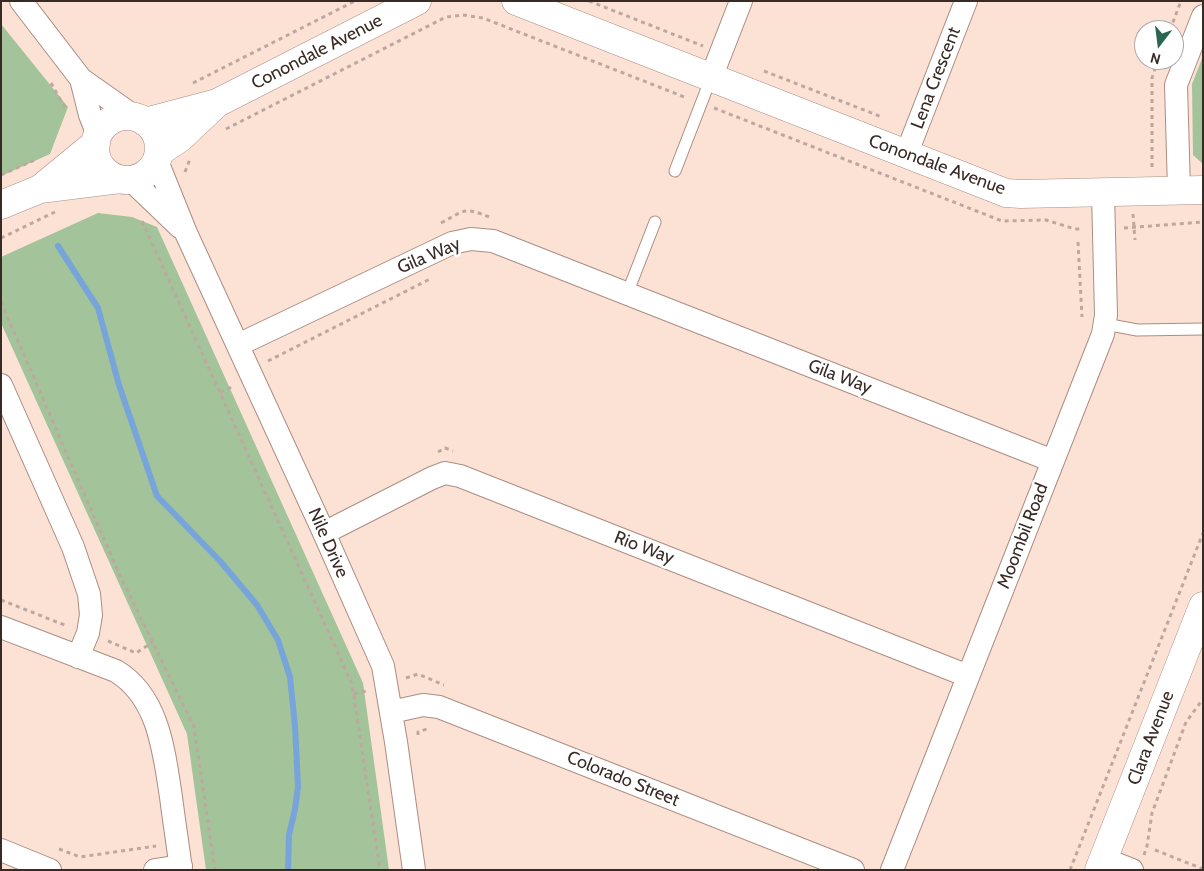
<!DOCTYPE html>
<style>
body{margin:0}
#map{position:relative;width:1204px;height:871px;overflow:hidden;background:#fce1d5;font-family:Cabin,sans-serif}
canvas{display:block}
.frame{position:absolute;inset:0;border:2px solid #382b26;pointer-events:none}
.north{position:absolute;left:1134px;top:20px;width:50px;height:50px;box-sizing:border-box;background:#fff;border:1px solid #afaaa8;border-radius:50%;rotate:195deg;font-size:14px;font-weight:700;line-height:20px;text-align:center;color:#382b26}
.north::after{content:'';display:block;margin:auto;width:18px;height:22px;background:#296753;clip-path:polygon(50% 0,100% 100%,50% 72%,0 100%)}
</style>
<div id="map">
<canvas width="1204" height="871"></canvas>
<div class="frame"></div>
<div class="north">N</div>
</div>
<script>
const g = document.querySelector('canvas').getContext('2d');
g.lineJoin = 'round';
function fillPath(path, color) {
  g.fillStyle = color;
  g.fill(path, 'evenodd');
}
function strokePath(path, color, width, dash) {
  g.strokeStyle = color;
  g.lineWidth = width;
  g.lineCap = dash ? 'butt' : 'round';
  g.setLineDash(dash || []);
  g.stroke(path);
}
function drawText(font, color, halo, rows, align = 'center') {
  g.font = font + ' Cabin,sans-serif';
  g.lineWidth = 5;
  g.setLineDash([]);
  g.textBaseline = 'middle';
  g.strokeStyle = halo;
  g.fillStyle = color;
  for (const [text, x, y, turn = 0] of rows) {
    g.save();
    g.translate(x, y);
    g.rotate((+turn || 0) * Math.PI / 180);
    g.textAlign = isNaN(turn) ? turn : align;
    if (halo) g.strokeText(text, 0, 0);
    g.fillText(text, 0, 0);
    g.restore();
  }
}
const green = new Path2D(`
 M1,24L68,107L50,154L1,176Z
 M1203,56V164L1193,155L1192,84Z
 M98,213L132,217L157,227L363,683L389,870H206L187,734L1,323V257Z`);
const stream = new Path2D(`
 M58,246L98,308L119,385L157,496L220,561L257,605L278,640L290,677L295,726L298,787L295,809L289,835L288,870`);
const path = new Path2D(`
 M589,1L703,46
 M1170,30L1181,1
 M764,71L882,117
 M51,83L66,110
 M193,83L355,1
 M714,108L1002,221L1046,220L1075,229H1082
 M226,129L446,17L463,15L483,18L687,98
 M1152,167V78L1158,60
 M185,172L190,159
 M1,175L37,159
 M1133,214L1135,240
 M142,221L352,684L380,870
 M441,223C467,209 464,207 492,218
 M1124,228L1203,222
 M1,238L55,212
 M1078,242L1082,317
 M1,302L117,569L194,727L215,870
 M268,361L432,278
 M220,392L234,386
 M438,452L445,448L453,451
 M1,600L67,626
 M108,641L136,653L153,642
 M406,678L418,674L444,685
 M354,694L366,691
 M418,735V732L430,728
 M59,849L80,857L156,846
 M1155,850L1203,869
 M1144,855L1147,846L1152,813L1186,722L1203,699
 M1070,870L1203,533`);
const service = new Path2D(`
 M675,171L711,78
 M627,294L655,222
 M1105,324L1137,330L1203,329`);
const minor = new Path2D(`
 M21,1L81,79L135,117
 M711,78L741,1
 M81,79L90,115L98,135
 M906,155L966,1
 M157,161L186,233L324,533L383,666L396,742L414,870
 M131,180L180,227
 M1179,190L1176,85L1203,16
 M238,345L452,243L471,239L493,241L1053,461
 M1,385L73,547L89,594L91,615L88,633L78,657
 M324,533L432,478L445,473L460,476L968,676
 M1,627L116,671C159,697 164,752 171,797C174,821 178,846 181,870
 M391,712L423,705L439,707L853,870
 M1,850L50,870
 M1104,859L1132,870
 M155,870L181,866
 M892,870L1103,334L1106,315L1103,192`);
const tertiary = new Path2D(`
 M516,1L1006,193L1021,194L1203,190
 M95 148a32 32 0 1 1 64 0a32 32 0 1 1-64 0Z
 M145,122L217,103L417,1
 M159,152L180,138L216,104
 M40,189L96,143
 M1,205L40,189L120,179
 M1099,870L1203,606`);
const streetNames = [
 ["Conondale Avenue",317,52,-27],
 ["Lena Crescent",936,78,-69],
 ["Conondale Avenue",937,165,20],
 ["Gila Way",429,256,-23],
 ["Gila Way",840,377,21],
 ["Moombil Road",1023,536,-69],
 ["Nile Drive",328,543,66],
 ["Rio Way",644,548,21],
 ["Clara Avenue",1151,738,-69],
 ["Colorado Street",623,779,22]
];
fillPath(green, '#a3c39a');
strokePath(stream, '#77a4da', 6);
strokePath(service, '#ac8d80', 13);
strokePath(minor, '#ac8d80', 24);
strokePath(tertiary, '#ac8d80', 29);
strokePath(path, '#bea89e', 3, [4, 4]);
strokePath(service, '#fff', 11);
strokePath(minor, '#fff', 22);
strokePath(tertiary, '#fff', 28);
drawText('18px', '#382b26', '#fff', streetNames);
</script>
